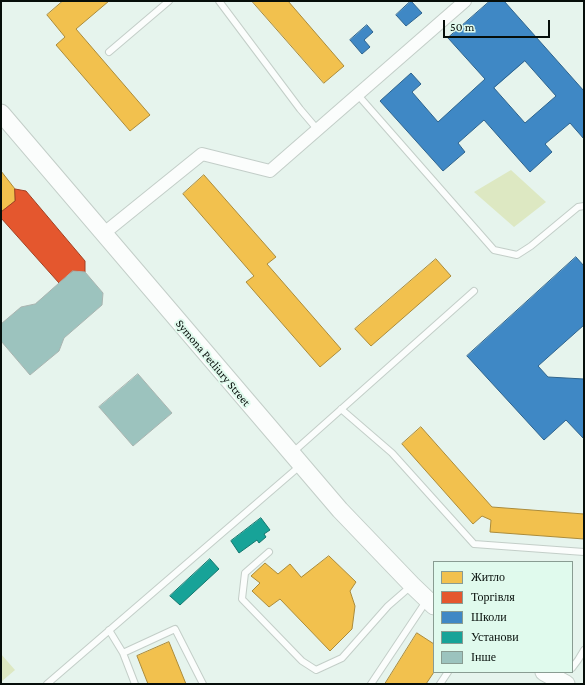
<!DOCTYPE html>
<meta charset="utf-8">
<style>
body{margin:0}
#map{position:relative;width:585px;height:685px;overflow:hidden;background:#e6f4ed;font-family:"Crimson Pro",serif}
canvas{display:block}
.frame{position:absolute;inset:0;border:2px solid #060e0a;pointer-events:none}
.legend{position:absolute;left:433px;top:561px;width:140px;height:112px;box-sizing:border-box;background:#e0faed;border:1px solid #899c92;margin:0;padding:5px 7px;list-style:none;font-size:12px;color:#060e0a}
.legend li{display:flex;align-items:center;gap:8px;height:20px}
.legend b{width:20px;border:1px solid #899c92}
.scale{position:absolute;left:443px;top:20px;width:107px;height:18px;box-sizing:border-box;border:2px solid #060e0a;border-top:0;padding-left:5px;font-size:12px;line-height:14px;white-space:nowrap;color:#060e0a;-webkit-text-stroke:3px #e0faed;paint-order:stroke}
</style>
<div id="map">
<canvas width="585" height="685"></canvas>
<div class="frame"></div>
<ul class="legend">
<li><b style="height:11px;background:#f2c14e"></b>Житло</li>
<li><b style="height:11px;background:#e4572e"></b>Торгівля</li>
<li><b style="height:11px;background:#3f88c5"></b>Школи</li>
<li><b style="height:11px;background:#17a398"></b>Установи</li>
<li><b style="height:11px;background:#9cc3be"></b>Інше</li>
</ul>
<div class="scale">50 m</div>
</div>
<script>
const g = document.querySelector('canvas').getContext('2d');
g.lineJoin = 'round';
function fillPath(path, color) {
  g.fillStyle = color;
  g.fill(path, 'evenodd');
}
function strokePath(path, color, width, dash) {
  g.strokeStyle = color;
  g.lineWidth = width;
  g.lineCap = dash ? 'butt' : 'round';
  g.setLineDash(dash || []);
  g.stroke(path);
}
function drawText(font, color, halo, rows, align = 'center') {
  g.font = font + ' "Crimson Pro",serif';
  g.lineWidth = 4;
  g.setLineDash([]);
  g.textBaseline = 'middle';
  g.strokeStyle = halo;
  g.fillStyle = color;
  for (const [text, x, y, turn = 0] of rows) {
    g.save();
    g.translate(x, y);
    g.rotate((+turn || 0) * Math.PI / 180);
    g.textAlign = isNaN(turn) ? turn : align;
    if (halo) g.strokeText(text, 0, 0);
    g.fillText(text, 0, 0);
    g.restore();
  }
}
const green = new Path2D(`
 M511,170L546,202L514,227L474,192Z
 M1,654L15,670L1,682Z`);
const homes = new Path2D(`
 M63,1H109L76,29L150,115L130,131L56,45L65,37L47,15Z
 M252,1H288L344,66L324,83Z
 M1,171L15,189V201L1,212Z
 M204,175L276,257L267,264L341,349L320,367L246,282L254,276L183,194Z
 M436,259L451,276L371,346L355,329Z
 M421,427L492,507L584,514V539L490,532L491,520L482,516L473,524L402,444Z
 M329,556L356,582L350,591L355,606L352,629L330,651L280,599L269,607L252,591L260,583L251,576L265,563L278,574L290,564L301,577Z
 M417,633L434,644V672L426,684H385Z
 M169,642L186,684H148L137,656Z`);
const shops = new Path2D(`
 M15,189L26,191L85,261V272L73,271L59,283L1,218V212L15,201Z`);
const schools = new Path2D(`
 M411,1L422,13L406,26L396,15Z
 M490,1H504L584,91V139L570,123L545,144L552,152L530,172L484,120L458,143L465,152L443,171L380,101L411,73L421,84L412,92L438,122L485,79L448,38ZM525,61L556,96L525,123L494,88Z
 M367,25L373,32L364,40L370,47L362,54L350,40Z
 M576,257L584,266V325L538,366L548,377L584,379V439L566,420L544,440L467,356Z`);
const public = new Path2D(`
 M261,518L270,530L264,534L266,537L259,543L257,540L239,553L231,541Z
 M210,559L219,569L180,605L170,596Z`);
const building = new Path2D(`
 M73,271L85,272L103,293L102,305L64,338L59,351L30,375L1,341V324L21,307L35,304Z
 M138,374L172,413L133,446L99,407Z`);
const service = new Path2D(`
 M219,1L300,109L317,129
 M109,52L169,1
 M357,94L494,250L517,255L531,246L578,207L584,206
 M341,409L392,453L474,544L584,552
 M292,453L474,291
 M269,552L245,573L242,599L302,661L316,670L342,658L388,606L411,586
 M109,630L123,653L135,684
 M123,653L175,629L203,684
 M572,668L578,660L584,650
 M47,684L301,465
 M371,684L427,600
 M440,684L448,672`);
const minor = new Path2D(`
 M103,234L202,154L270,171L465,1`);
const secondary = new Path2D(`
 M1,113L340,510L412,585L434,606
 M544,672L566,684`);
const streetNames = [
 ["Symona Petliury Street",213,363,50]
];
fillPath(green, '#dde8c2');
fillPath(homes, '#f2c14e');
strokePath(homes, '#ab8b3a', 1);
fillPath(shops, '#e4572e');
strokePath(shops, '#a14123', 1);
fillPath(schools, '#3f88c5');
strokePath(schools, '#2e638d', 1);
fillPath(public, '#17a398');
strokePath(public, '#12766d', 1);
fillPath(building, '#9cc3be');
strokePath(building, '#a9b4b0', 1);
strokePath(service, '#c3cec8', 8);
strokePath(minor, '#c3cec8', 14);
strokePath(secondary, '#c3cec8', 19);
strokePath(service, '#fbfdfc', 6);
strokePath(minor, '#fbfdfc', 12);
strokePath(secondary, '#fbfdfc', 17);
drawText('12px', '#060e0a', '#e0faed', streetNames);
</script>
